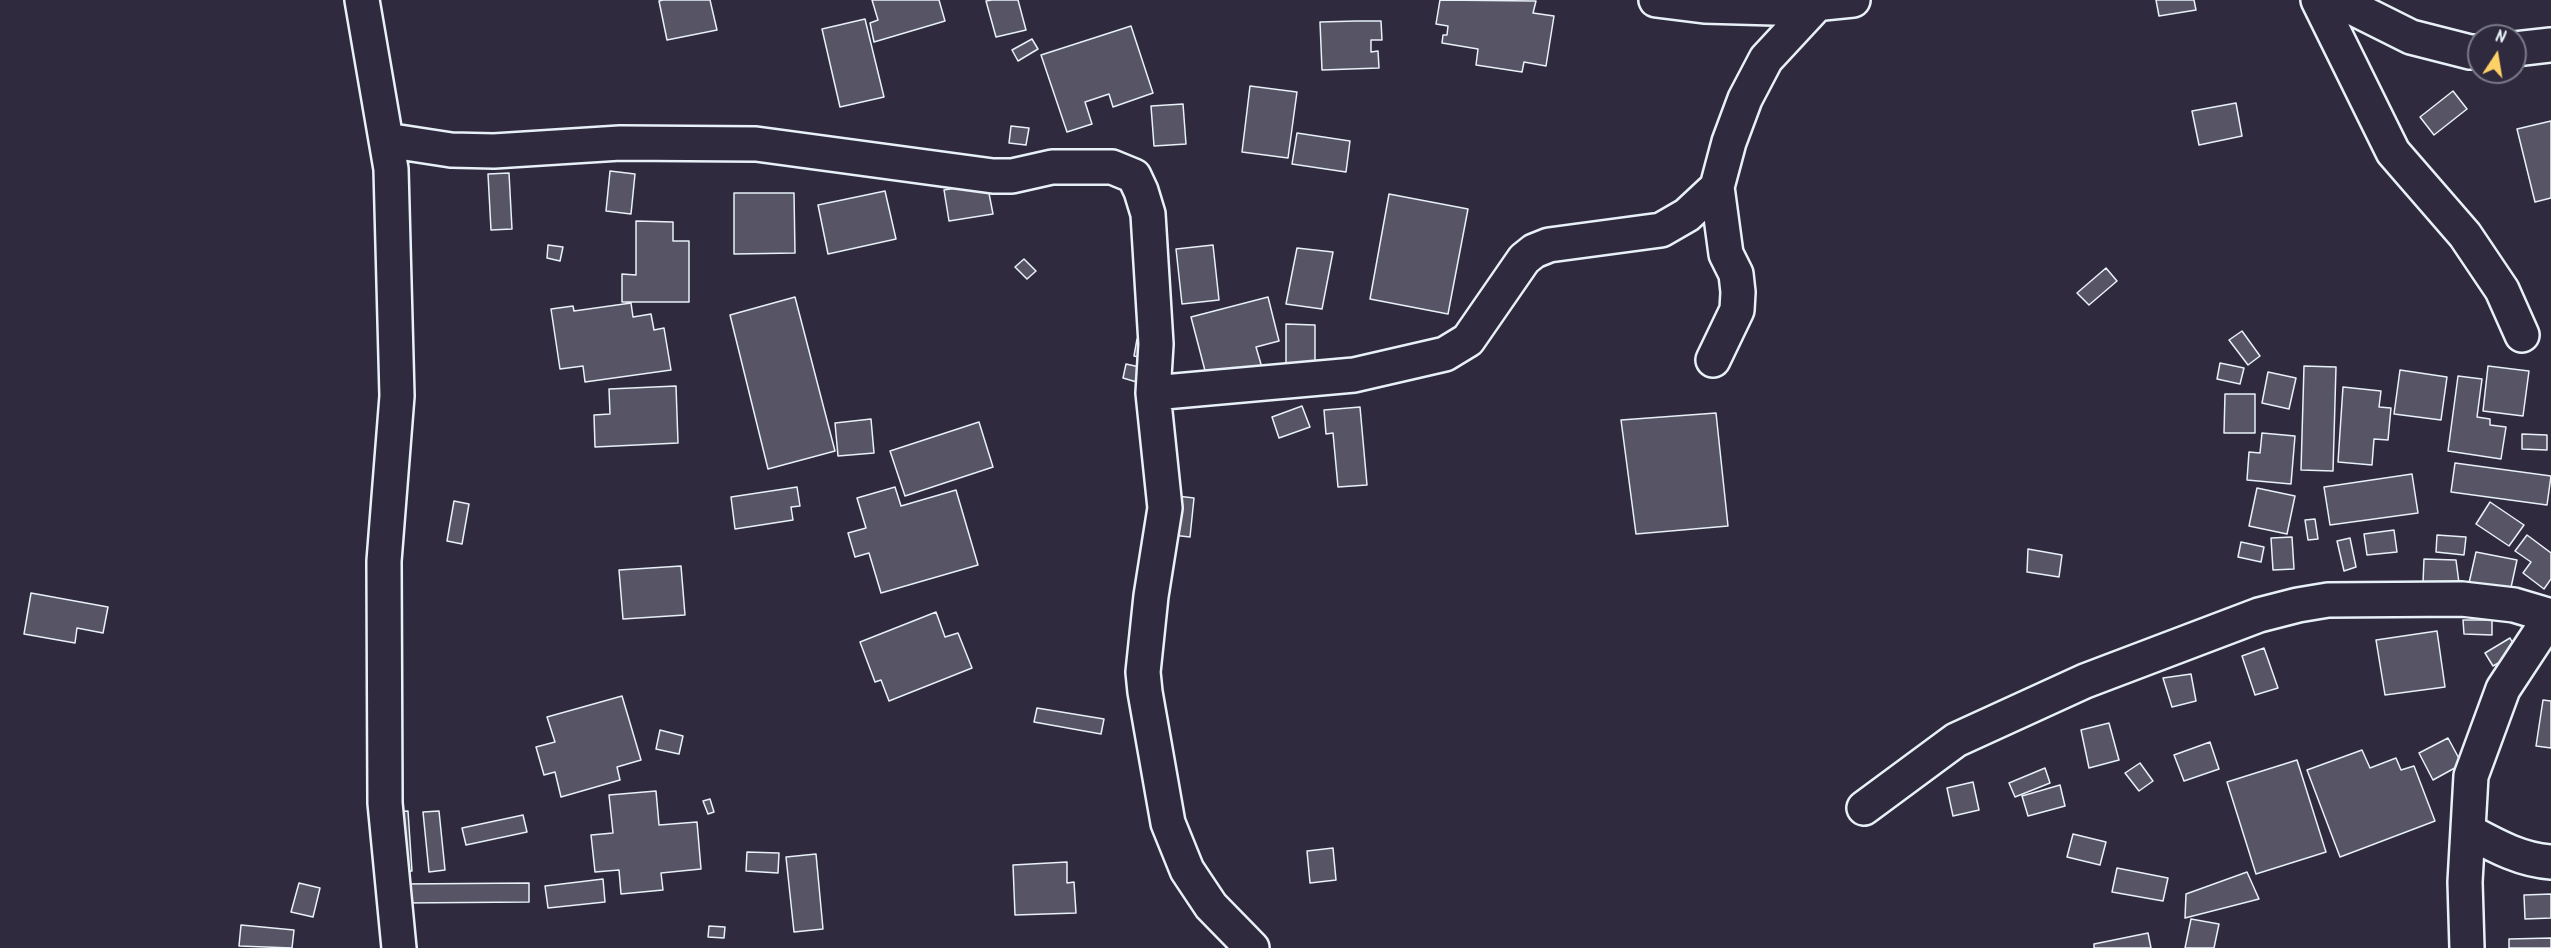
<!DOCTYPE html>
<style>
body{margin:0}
#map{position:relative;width:2551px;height:948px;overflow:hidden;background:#2f2a3d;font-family:Kalam,sans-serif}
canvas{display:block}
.north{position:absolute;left:2467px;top:24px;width:60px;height:60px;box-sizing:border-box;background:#2f2a3d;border:2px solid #797a88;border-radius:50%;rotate:12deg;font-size:16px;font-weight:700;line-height:24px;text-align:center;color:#e8f1f8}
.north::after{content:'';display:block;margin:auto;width:21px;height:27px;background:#ffd166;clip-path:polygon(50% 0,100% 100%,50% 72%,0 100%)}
</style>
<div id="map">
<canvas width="2551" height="948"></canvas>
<div class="north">N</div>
</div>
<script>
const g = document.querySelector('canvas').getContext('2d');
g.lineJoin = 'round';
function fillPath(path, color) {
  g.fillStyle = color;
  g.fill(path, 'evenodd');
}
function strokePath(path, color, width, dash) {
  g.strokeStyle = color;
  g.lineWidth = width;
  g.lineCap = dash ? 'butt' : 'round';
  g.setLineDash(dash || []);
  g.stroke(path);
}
const building = new Path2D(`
 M663,0H710L717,30L667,40L659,1Z
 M872,0H939L945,21L874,42L870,23L878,20Z
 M992,0H1018L1026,30L996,37L986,1Z
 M1440,0L1536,1L1533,13L1554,16L1546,66L1524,62L1522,72L1476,65L1478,49L1442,43L1443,35H1447L1448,26L1436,24Z
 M2156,0H2194L2196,10L2159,16Z
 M865,19L884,97L840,107L822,29Z
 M1356,21H1381L1382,40H1371V52L1378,51L1379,68L1322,70L1320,22Z
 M1131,26L1153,93L1113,107L1109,94L1085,102L1092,124L1067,132L1041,55Z
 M1032,39L1038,49L1018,61L1012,50Z
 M1250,86L1297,92L1288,158L1242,152Z
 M2453,91L2467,109L2434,135L2420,117Z
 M2236,103L2242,136L2199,145L2192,111Z
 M1183,104L1186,144L1154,146L1151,106Z
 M2551,121V198L2535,202L2517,129Z
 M1011,126L1029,128L1026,145L1009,143Z
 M1297,133L1350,141L1346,172L1292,164Z
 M610,171L635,174L631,214L606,211Z
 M509,173L512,229L491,230L488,174Z
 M987,183L993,214L949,221L944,190Z
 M885,191L896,239L828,254L818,205Z
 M734,193H794L795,253L734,254Z
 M1389,194L1468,209L1448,314L1370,299Z
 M636,221L673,222V241H689V302H622V274L636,275Z
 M548,245L563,247L560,261L547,258Z
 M1213,245L1219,300L1182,304L1176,249Z
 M1297,248L1333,252L1322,309L1286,304Z
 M1024,259L1036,271L1027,279L1015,267Z
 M2106,268L2117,281L2089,305L2077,293Z
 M795,297L835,451L768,469L730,315Z
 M1268,297L1279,341L1256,347L1263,371L1209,386L1191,317Z
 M631,303L633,317L651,314L654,330L664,328L671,370L585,382L583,366L560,369L551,309L573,306L574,311Z
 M1286,324L1315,325V368H1286Z
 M2242,331L2260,356L2248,365L2229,340Z
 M1137,339L1151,341L1148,359L1134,356Z
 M2220,363L2244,368L2240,384L2217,379Z
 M1126,364L1144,368L1140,383L1123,378Z
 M2304,366L2336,367L2333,471L2301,470Z
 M2488,366L2529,371L2523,416L2483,411Z
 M2400,370L2447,377L2441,420L2394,414Z
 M2268,372L2296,378L2289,409L2262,403Z
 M2458,376L2482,379L2477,417L2490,419V425L2506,427L2501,459L2448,451Z
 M676,386L678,443L595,447L594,415L610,414L609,389Z
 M2343,387L2381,391L2379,407L2391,408L2388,440L2374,439L2372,465L2338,462Z
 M2225,394H2255V433H2224Z
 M1302,406L1310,427L1279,438L1272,417Z
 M1360,407L1367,485L1338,487L1333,433L1326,434L1324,410Z
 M1716,413L1728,526L1636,534L1621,420Z
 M871,419L874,453L838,456L835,423Z
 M979,422L993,467L905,496L890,451Z
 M2262,433L2295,436L2291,484L2247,480L2249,452L2260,453Z
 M2522,434L2547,435V450L2522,449Z
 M2455,463L2551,476L2547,505L2451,492Z
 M2412,474L2418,513L2330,525L2324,487Z
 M797,487L800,506L791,507L793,520L735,529L731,497Z
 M895,487L901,506L956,490L978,565L881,593L869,553L855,557L848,533L866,528L857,498Z
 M2257,488L2295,496L2287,534L2249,526Z
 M1177,496L1194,498L1190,537L1172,535Z
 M454,501L469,504L462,544L447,541Z
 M2490,502L2524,525L2509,546L2476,524Z
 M2315,519L2318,539L2308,540L2305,520Z
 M2394,530L2397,552L2367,555L2364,534Z
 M2437,535L2466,537L2464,555L2436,552Z
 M2527,535L2551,553V579L2544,589L2523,573L2531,562L2515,551Z
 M2292,537L2294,569L2273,570L2271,538Z
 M2350,538L2356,567L2344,571L2337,541Z
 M2241,542L2264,547L2261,562L2238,557Z
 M2028,549L2062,555L2059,577L2027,572Z
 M2476,552L2517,560L2510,592L2469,583Z
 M2424,559L2456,560L2459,583H2423Z
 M681,566L685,615L623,619L619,570Z
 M31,593L108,607L103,633L77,628L75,643L24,634Z
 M936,612L945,637L958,633L972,668L889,701L881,680L875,682L860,642Z
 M2463,620H2492V635L2464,634Z
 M2437,631L2445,687L2385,695L2376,640Z
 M2510,638L2518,652L2493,666L2485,653Z
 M2264,648L2278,688L2255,695L2242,656Z
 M2191,674L2196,701L2172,707L2163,678Z
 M622,696L641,760L617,767L620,780L561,797L555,772L544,775L536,747L555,742L547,717Z
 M2543,700L2551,701V748L2536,746Z
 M1037,708L1104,719L1101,734L1034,722Z
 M2109,723L2119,760L2089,768L2081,730Z
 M660,730L683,736L679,754L656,749Z
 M2448,738L2462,764L2433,780L2419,753Z
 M2210,742L2219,769L2184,781L2174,755Z
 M2362,750L2370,768L2396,758L2401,770L2414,766L2435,821L2340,857L2307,770Z
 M2297,760L2326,852L2256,874L2227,782Z
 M2140,763L2153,781L2139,791L2125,773Z
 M2045,768L2050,783L2015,797L2009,783Z
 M1973,782L1979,810L1953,816L1947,788Z
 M2060,785L2065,806L2028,816L2022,796Z
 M656,791L659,825L697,822L701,869L661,873L663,890L621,894L619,870L595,872L591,835L613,833L609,795Z
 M710,799L714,812L708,814L703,801Z
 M408,811L412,871L395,872L391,812Z
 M439,811L445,870L429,872L423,812Z
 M523,815L527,832L466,845L462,828Z
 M2073,834L2106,842L2100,865L2067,857Z
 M1333,848L1336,880L1310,883L1307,851Z
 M747,852L779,853L778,873L746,871Z
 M816,854L823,929L794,932L786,857Z
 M1067,862V883L1074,882L1076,913L1015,915L1013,865Z
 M2117,868L2168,878L2163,901L2112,892Z
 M2247,872L2259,899L2185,918L2186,894Z
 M603,879L605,902L548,908L545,886Z
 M299,883L320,888L313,917L291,912Z
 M529,883V902L404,903L403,884Z
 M2551,894V918L2525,919L2524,895Z
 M2191,919L2219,924L2214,948H2185Z
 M241,925L294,930L292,948L239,946Z
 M709,926L725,927L724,938L708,937Z
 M2148,933L2151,948H2094V944Z
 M2551,938V948H2509V939Z`);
const minor = new Path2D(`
 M362,0L391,169L397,396L384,561L385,803L399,948
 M1656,0L1704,6L1774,8L1853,0
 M2318,0L2393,152L2465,235L2502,290L2522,335
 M2337,0L2411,37L2470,52H2479
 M2515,49L2551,45
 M386,140L451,150L494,151L620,143L756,144L993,176H1012L1052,167H1112L1134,176L1141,191L1148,214L1156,344L1153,393L1165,508L1151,596L1143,672L1145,692L1168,823L1187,870L1211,906L1252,948
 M1713,360L1737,310L1738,292L1736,274L1726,254L1717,187L1729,142L1745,99L1766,59L1817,4
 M1153,393L1354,375L1445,354L1468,340L1524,259L1534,251L1549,245L1661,230L1687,215L1717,187
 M1864,808L1956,740L2085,681L2259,615L2298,605L2328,600L2462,599L2514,605L2551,616
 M2468,831C2494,845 2520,860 2551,862
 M2467,948L2465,882L2471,776L2503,689L2551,616`);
fillPath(building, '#575565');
strokePath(building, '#e8f1f8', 1.5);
strokePath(minor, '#e8f1f8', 38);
strokePath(minor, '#2f2a3d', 33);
</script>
